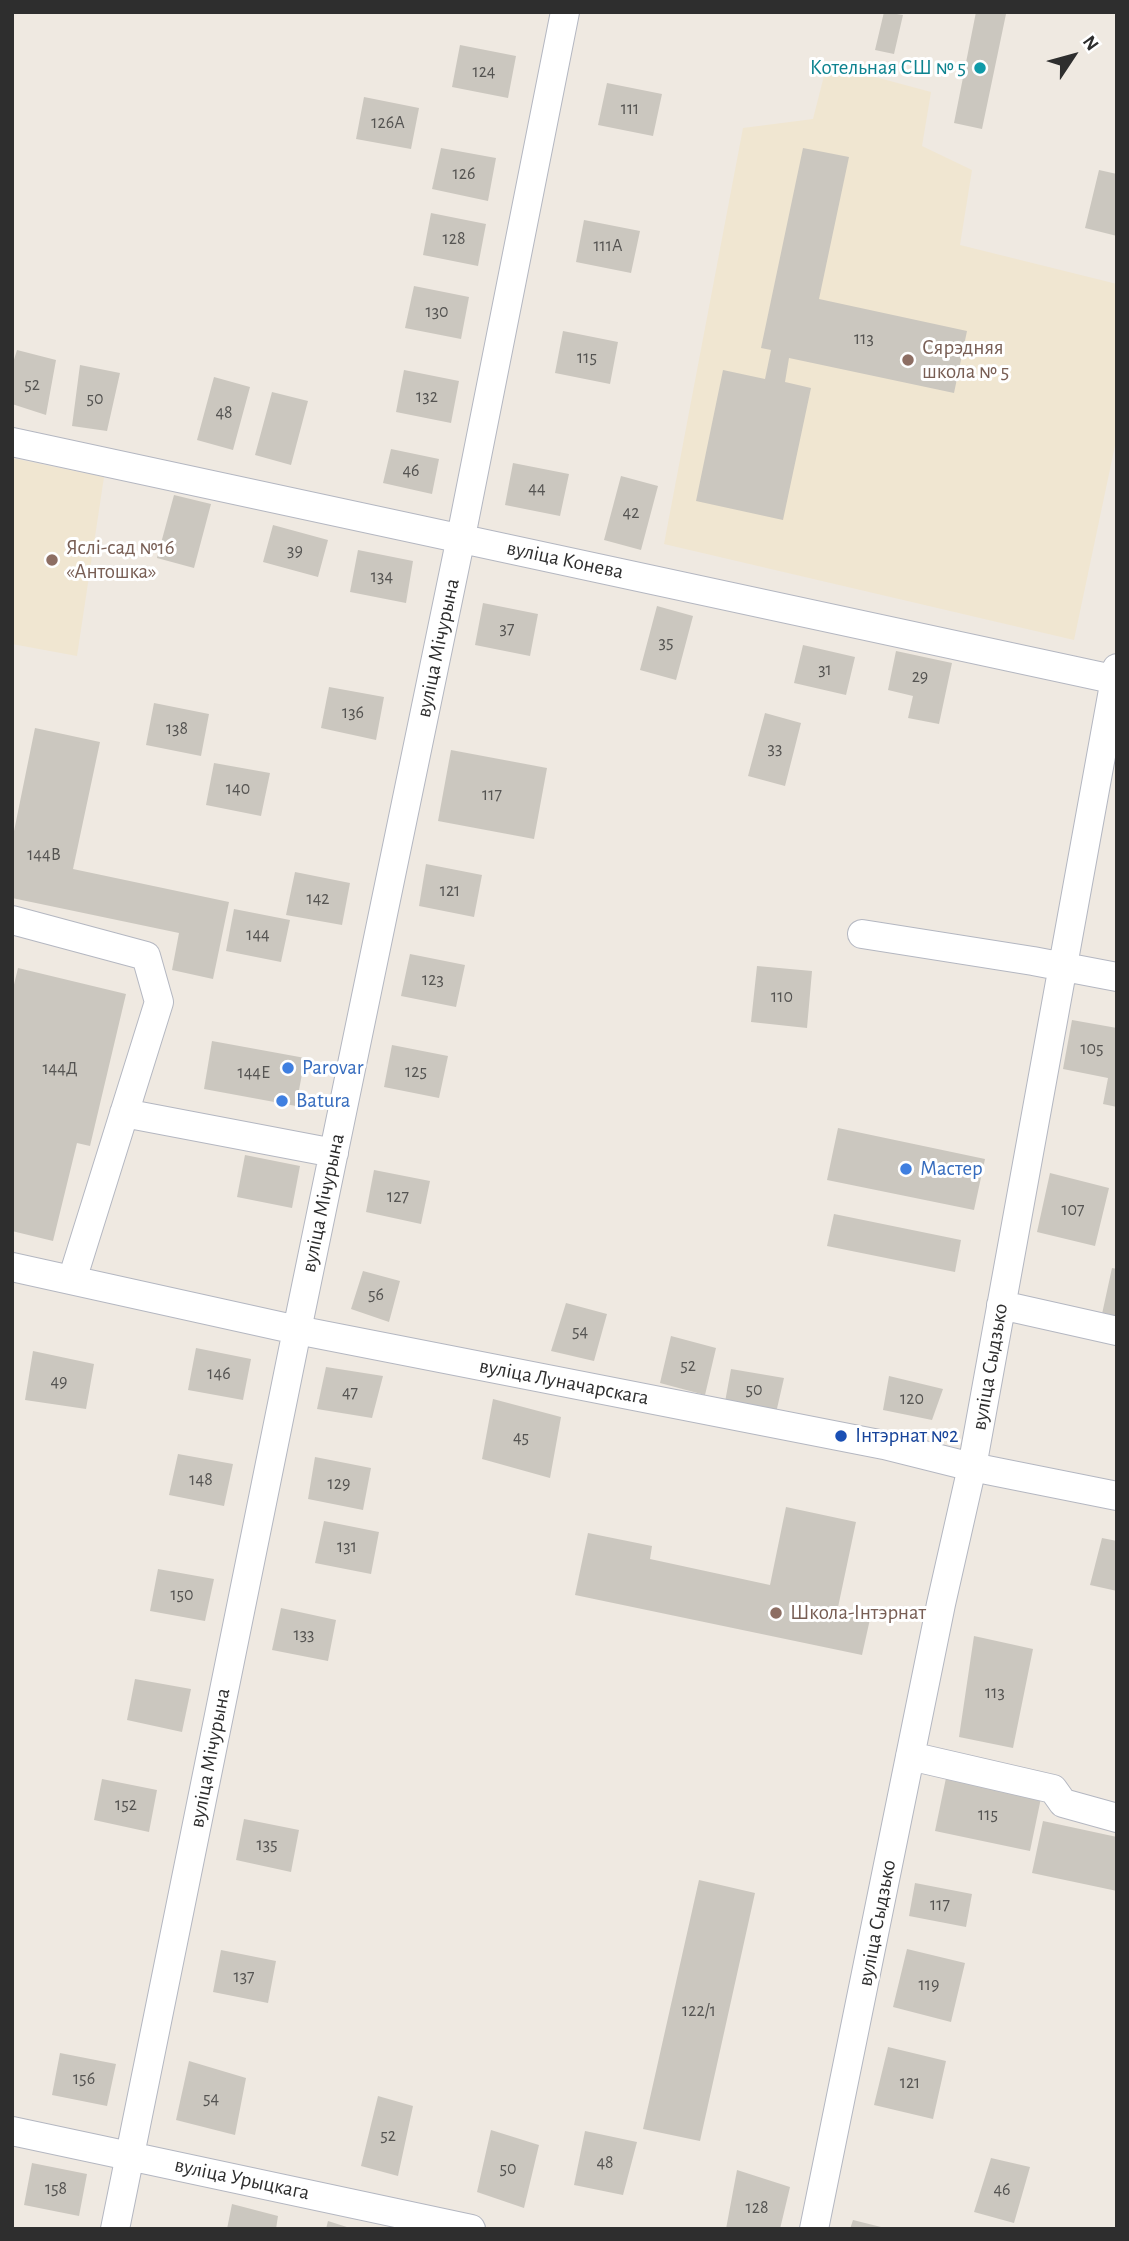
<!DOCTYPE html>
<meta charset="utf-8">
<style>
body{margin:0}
#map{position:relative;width:1129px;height:2241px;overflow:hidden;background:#efe9e1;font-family:"Alegreya Sans",sans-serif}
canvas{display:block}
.frame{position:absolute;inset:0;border:14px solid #2e2e2e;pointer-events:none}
.north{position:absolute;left:1038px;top:21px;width:70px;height:70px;-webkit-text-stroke:5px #fff;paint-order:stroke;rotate:54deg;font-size:19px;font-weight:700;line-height:28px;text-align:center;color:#2e2e2e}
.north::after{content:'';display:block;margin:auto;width:24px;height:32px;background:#2e2e2e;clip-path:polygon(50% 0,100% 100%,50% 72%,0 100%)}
</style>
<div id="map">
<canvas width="1129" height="2241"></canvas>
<div class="frame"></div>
<div class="north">N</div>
</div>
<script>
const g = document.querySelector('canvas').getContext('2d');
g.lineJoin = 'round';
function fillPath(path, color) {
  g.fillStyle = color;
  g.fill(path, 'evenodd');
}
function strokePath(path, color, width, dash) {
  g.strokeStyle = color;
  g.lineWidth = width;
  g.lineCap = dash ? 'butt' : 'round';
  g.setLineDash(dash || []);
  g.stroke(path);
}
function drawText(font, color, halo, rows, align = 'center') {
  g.font = font + ' "Alegreya Sans",sans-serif';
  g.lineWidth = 6;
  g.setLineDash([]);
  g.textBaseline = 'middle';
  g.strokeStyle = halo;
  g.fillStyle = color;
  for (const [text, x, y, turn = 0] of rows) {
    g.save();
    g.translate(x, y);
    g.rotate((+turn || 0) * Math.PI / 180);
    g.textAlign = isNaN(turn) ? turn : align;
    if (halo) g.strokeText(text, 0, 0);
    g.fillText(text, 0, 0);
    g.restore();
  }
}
const education = new Path2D(`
 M827,64L931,92L922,146L972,170L960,245L1117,284V436L1074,640L664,544L743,128L813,119Z
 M12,458L104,477L77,656L12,644Z`);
const building = new Path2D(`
 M884,12L903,15L894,54L875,50Z
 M976,12L1006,14L982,129L954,123Z
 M460,45L516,56L508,98L452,87Z
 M607,83L662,94L653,136L598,125Z
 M364,97L419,108L411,149L356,139Z
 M441,148L496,158L488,201L432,189Z
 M803,148L849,157L819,299L967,331L954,393L789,358L785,382L811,388L783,520L696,501L723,370L765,379L771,350L761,348Z
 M1099,170L1117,174V236L1085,228Z
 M431,213L486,224L478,266L423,255Z
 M584,220L640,231L631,273L576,262Z
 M414,286L469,297L461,339L405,328Z
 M563,331L618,342L610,384L555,373Z
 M17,350L56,360L46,415L12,404V366Z
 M80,365L120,373L107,431L72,426Z
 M404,370L459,381L451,423L396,412Z
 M214,377L250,387L233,450L197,440Z
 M272,392L308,401L291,465L255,455Z
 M391,449L439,459L432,494L383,483Z
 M513,463L569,474L560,516L505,505Z
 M621,476L658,486L641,550L604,540Z
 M174,495L211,504L194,568L157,558Z
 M273,525L328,540L318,577L263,562Z
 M358,550L413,561L406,603L350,592Z
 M483,603L538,614L530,656L475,645Z
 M657,606L693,616L676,680L640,670Z
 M803,645L855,657L846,695L794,683Z
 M896,651L952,663L939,724L908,718L913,696L888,690Z
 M329,687L384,697L376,740L321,728Z
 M154,703L209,714L201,756L146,745Z
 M765,713L801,723L785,786L748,776Z
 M35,728L100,742L73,869L229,902L213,979L172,970L179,933L12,898V841Z
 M451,750L547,768L534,839L438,821Z
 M214,763L270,773L261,816L206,805Z
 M426,864L482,875L474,917L419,906Z
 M295,872L350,883L342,925L286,915Z
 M234,909L290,920L281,962L226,951Z
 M410,954L465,965L456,1007L401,996Z
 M757,966L812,971L807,1028L751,1022Z
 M18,968L126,994L90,1146L77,1143L53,1241L12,1231V993Z
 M1072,1020L1117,1028V1107L1103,1104L1108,1078L1063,1069Z
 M212,1041L305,1058L296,1106L204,1089Z
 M392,1045L448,1056L439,1098L384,1087Z
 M838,1128L985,1159L974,1210L827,1180Z
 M245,1155L300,1166L292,1208L237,1197Z
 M374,1170L430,1181L421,1224L366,1212Z
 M1050,1173L1109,1188L1095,1246L1037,1232Z
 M834,1214L961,1240L955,1272L827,1246Z
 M1112,1268L1117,1269V1317L1102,1314Z
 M363,1271L400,1281L389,1322L351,1309Z
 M566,1303L607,1314L594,1361L551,1351Z
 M671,1336L716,1348L705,1395L660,1383Z
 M196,1348L251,1359L243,1400L188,1390Z
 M33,1351L94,1364L86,1409L25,1400Z
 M326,1367L383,1376L372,1418L317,1409Z
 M731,1369L784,1378L776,1413L725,1402Z
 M889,1376L943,1389L932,1420L883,1410Z
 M493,1399L561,1417L550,1478L482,1459Z
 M178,1454L233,1464L224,1506L169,1495Z
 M315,1457L371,1468L363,1510L308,1499Z
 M786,1507L856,1522L837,1612L870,1619L862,1655L575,1595L588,1533L652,1546L650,1559L770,1585Z
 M324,1521L379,1532L371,1574L315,1563Z
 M1102,1538L1117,1541V1591L1090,1585Z
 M158,1569L214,1579L205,1621L150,1611Z
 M281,1608L336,1620L328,1661L272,1650Z
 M974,1636L1033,1649L1013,1748L959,1737Z
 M135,1679L191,1689L182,1732L127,1720Z
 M946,1778L1041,1798L1030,1851L935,1831Z
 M102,1779L157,1790L149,1832L94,1820Z
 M244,1819L299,1830L291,1872L236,1860Z
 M1043,1821L1117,1837V1891L1032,1873Z
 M699,1880L755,1893L700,2141L643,2129Z
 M915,1883L972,1894L966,1927L909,1916Z
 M907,1949L965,1963L951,2022L893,2007Z
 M221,1950L276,1961L268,2003L213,1992Z
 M888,2047L946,2061L933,2119L874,2105Z
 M60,2053L116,2064L107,2106L52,2095Z
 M189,2061L246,2078L235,2135L176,2120Z
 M378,2096L413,2106L398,2176L361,2166Z
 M491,2130L539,2145L524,2208L477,2192Z
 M585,2131L637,2142L623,2195L574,2185Z
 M991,2158L1030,2167L1014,2223L974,2212Z
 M32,2163L87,2174L79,2216L24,2205Z
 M737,2170L790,2187L780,2229H726Z
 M232,2204L278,2216L276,2229H227Z
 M853,2220L885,2228L884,2229H850Z
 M328,2221L350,2228V2229H326Z`);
const minor = new Path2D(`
 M12,442L1117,680
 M12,920L146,956L159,1002L72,1280
 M862,934L1033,961L1117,977
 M124,1113L334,1153
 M12,1267L297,1330L884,1445L972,1467L1117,1496
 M1001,1305L1117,1331
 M910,1756L1053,1789L1063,1803L1117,1818
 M12,2131L471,2229
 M115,2229L297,1330L461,537L565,12
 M814,2229L941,1604L972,1467L1117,668`);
const markers = [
 [980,68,7,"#0f9aa8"],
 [908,360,7,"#8d6e63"],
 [52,560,7,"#8d6e63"],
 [288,1068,7,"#3f7fe0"],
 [282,1101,7,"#3f7fe0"],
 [906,1169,7,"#3f7fe0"],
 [841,1436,7,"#1a4fb4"],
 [776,1613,7,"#8d6e63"]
];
const numberNames = [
 ["124",484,72],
 ["111",630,109],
 ["126А",388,123],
 ["126",464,174],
 ["128",454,239],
 ["111А",608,246],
 ["130",437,312],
 ["113",864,339],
 ["115",587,358],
 ["52",32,385],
 ["132",427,397],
 ["50",95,399],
 ["48",224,413],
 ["46",411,471],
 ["44",537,489],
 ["42",631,513],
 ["39",295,551],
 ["134",382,577],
 ["37",507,629],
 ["35",666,643],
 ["31",825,670],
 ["29",920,677],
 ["136",353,713],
 ["138",177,729],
 ["33",775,749],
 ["140",238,789],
 ["117",492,795],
 ["144В",44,855],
 ["121",450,891],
 ["142",318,899],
 ["144",258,935],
 ["123",433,980],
 ["110",782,997],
 ["105",1092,1049],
 ["144Д",60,1069],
 ["125",416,1072],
 ["144Е",254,1073],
 ["127",398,1197],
 ["107",1073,1210],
 ["56",376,1295],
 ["54",580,1332],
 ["52",688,1366],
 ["146",219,1374],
 ["49",59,1382],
 ["50",754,1390],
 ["47",350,1393],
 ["120",912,1399],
 ["45",521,1438],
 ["148",201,1480],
 ["129",339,1484],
 ["131",347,1547],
 ["150",182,1595],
 ["133",304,1635],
 ["113",995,1693],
 ["152",126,1805],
 ["115",988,1815],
 ["135",267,1845],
 ["117",940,1905],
 ["137",244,1977],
 ["119",929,1985],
 ["122/1",699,2011],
 ["156",84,2079],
 ["121",910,2083],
 ["54",211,2099],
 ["52",388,2136],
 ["48",605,2163],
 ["50",508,2169],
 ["158",56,2189],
 ["46",1002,2190],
 ["128",757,2208]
];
const cultureNames = [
 ["Котельная СШ № 5",966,68]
];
const educationNames = [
 ["Сярэдняя",922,348],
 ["школа № 5",922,372],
 ["Яслі-сад №16",66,548],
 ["«Антошка»",66,572],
 ["Школа-Інтэрнат",790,1613]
];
const streetNames = [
 ["вуліца Конева",565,560,12],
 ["вуліца Мічурына",438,648,-78],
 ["вуліца Мічурына",323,1203,-78],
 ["вуліца Сыдзько",990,1367,-80],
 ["вуліца Луначарскага",564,1382,11],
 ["вуліца Мічурына",210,1758,-79],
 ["вуліца Сыдзько",877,1923,-79],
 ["вуліца Урыцкага",242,2179,12]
];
const shopNames = [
 ["Parovar",302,1068],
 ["Batura",296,1101],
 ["Мастер",920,1169]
];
const transitNames = [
 ["Інтэрнат №2",855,1436]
];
fillPath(education, '#f0e6d1');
fillPath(building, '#cbc7bf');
strokePath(minor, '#b4b7c1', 30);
strokePath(minor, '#fff', 28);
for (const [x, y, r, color] of markers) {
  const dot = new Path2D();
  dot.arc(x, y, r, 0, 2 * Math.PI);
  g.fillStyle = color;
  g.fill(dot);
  strokePath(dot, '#fff', 2.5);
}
drawText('18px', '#555452', null, numberNames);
drawText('21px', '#0d838f', '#fff', cultureNames, 'right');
drawText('21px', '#785e54', '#fff', educationNames, 'left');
drawText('21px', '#2e2e2e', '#fff', streetNames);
drawText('21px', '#366cbe', '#fff', shopNames, 'left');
drawText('21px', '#164399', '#fff', transitNames, 'left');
</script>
